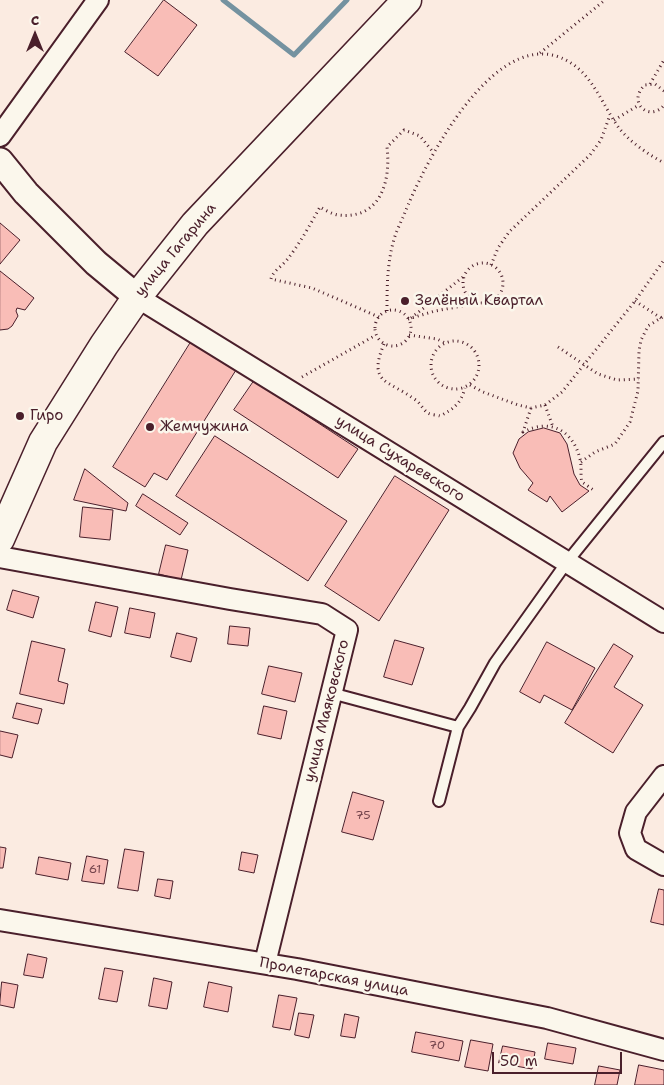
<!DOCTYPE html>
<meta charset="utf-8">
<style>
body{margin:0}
#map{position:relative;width:664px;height:1085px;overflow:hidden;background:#fbebe1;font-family:"Shantell Sans",sans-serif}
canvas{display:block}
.north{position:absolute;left:10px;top:10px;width:50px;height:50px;-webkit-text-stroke:4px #fbf7ec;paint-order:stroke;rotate:0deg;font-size:14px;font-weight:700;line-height:20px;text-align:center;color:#4a1f2b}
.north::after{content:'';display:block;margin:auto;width:18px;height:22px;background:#4a1f2b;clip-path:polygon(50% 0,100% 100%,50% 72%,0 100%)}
.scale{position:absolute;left:492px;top:1052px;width:130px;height:22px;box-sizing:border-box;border:2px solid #4a1f2b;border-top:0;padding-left:6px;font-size:15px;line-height:18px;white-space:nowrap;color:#4a1f2b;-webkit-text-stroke:4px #fbf7ec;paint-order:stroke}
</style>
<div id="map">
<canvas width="664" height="1085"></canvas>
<div class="north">С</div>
<div class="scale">50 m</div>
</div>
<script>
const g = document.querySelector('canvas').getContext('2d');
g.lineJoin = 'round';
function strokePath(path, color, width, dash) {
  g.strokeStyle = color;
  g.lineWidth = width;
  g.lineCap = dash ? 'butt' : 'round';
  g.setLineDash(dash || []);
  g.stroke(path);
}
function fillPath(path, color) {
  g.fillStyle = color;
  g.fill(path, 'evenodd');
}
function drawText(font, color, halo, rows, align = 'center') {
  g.font = font + ' "Shantell Sans",sans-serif';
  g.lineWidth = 5;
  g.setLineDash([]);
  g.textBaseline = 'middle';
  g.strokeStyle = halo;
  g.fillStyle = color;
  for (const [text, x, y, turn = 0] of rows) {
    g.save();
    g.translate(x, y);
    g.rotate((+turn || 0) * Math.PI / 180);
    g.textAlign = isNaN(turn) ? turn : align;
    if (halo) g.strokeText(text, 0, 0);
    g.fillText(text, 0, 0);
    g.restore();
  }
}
const stream = new Path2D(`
 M223,0L294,55L347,0`);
const building = new Path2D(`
 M164,0L197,25L158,76L125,52Z
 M0,223L20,240L0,264Z
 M0,271L34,298L25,310L17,308L16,311L18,316L12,326L8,329L0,330Z
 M191,342L236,370L167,480L154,473L145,487L113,467Z
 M254,381L358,449L338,478L234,410Z
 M544,428L560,433L567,444L574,474L580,485L589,491L562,512L550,496L547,502L528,490L533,483L520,468L513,453L519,439L528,432Z
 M215,436L347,521L308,581L176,496Z
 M85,469L128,503L126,511L74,500Z
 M395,476L449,510L379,621L325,586Z
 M143,494L188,523L180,535L136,506Z
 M83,507L113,510L110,540L80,537Z
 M166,545L188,550L181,580L159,574Z
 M13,590L39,597L33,618L7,610Z
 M96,602L118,607L111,637L89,631Z
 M130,608L155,613L150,638L125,633Z
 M230,626L250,628L248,646L228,644Z
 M177,633L197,638L191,662L171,657Z
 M395,640L424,648L412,685L384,677Z
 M32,641L65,649L58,681L68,684L64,704L20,694Z
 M547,642L595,668L572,710L544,695L540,703L520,692Z
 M614,644L633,656L614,687L643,705L613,753L565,723Z
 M269,666L302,673L295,702L262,694Z
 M17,703L42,709L38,724L13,718Z
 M264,706L287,711L281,739L258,734Z
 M0,731L18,735L12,758L0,755Z
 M353,792L384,801L373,840L342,832Z
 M0,847L6,848L3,868H0Z
 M125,849L144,852L138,891L118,888Z
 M242,852L258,855L254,873L239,870Z
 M87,856L108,860L104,884L82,881Z
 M39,857L71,863L68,880L36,874Z
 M158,879L173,881L170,899L155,896Z
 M659,889L664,890V925L651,922Z
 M28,954L47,958L43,978L24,975Z
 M105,968L123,971L117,1002L99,999Z
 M154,978L172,982L167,1009L149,1006Z
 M2,982L18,985L14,1008L0,1005Z
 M209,982L232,987L228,1012L204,1007Z
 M279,995L297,998L290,1030L273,1027Z
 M299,1013L314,1015L309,1038L295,1035Z
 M345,1014L359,1017L355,1038L341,1036Z
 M416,1032L463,1041L459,1061L412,1052Z
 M471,1040L493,1044L488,1071L465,1067Z
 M548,1043L576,1048L573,1064L545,1059Z
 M503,1046L535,1052L532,1069L499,1063Z
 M639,1065L664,1070V1085H635Z
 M599,1066L620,1070L617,1085H595Z`);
const path = new Path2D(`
 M540,53L605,0
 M650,84L664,60
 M664,91L655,84L645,85C626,102 650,123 664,105
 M614,120L639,105
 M463 283a20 20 0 1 1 40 0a20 20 0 1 1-40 0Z
 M491,265L498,248L509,232L590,155L601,140L610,115
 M635,301L661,318
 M375 328a18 18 0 1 1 36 0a18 18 0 1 1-36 0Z
 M387,311C387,288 387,266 393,243C395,234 400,224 404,215C423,166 489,36 556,56C591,67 600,102 619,128C631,143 648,154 664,163
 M379,317L312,288L271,279C273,271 280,268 286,261C299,245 310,225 320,207C325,210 332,214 338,215C381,220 391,181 387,147L404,130L420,136L433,152
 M411,318L463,277
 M408,319L435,311L478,303
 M409,335L437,339L445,343
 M431 365a24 24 0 1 1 48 0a24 24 0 1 1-48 0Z
 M384,344C367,384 389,380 414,399C420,402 423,410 428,413C431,415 437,415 440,416C454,409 461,403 465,388
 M558,347L598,374L617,380L639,379
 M302,377L376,335
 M470,385L483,392L518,405L531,408L545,405L562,392L635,301L664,260
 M545,405L553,427
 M531,408L523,432C550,418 573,430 580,459C582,466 580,475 582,482L595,491
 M581,462L595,452L615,444L630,422L638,391L639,351L641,340L648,326L664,316`);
const service = new Path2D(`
 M331,693L458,727
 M439,801L458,727L470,708L495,663L567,562L664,442`);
const minor = new Path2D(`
 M0,136L98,0
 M137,297L664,622
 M0,557L230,599L322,614L347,630L265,963
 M664,776L636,812L630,833L636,849L664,865
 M0,920L297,969L547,1018L664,1050`);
const tertiary = new Path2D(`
 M0,161L26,193L96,263L137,297`);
const secondary = new Path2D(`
 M0,539L43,442L104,345L137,297L195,224L407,0`);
const markers = [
 [405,301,5,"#4a1f2b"],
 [20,416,5,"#4a1f2b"],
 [150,427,5,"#4a1f2b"]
];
const numberNames = [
 ["75",363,816],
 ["61",95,870],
 ["70",437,1046]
];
const streetNames = [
 ["улица Гагарина",176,250,-50],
 ["улица Сухаревского",400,459,32],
 ["улица Маяковского",327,711,-76],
 ["Пролетарская улица",334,977,11]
];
const poiNames = [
 ["Зелёный Квартал",415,301],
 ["Гиро",30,416],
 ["Жемчужина",160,427]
];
strokePath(stream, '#7492a0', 5);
fillPath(building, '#f9bdb7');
strokePath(building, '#4a1f2b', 1);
strokePath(service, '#4a1f2b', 14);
strokePath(minor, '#4a1f2b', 24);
strokePath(tertiary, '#4a1f2b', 29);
strokePath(secondary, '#4a1f2b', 31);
strokePath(path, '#4a1f2b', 3, [1, 4]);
strokePath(service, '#fbf7ec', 10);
strokePath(minor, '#fbf7ec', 20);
strokePath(tertiary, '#fbf7ec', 25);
strokePath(secondary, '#fbf7ec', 28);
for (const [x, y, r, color] of markers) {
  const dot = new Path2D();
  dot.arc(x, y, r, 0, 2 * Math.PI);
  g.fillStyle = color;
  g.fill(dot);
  strokePath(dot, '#fbf7ec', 2);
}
drawText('12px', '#76464e', null, numberNames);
drawText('15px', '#4a1f2b', '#fbf7ec', streetNames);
drawText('15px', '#4a1f2b', '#fbf7ec', poiNames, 'left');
</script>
